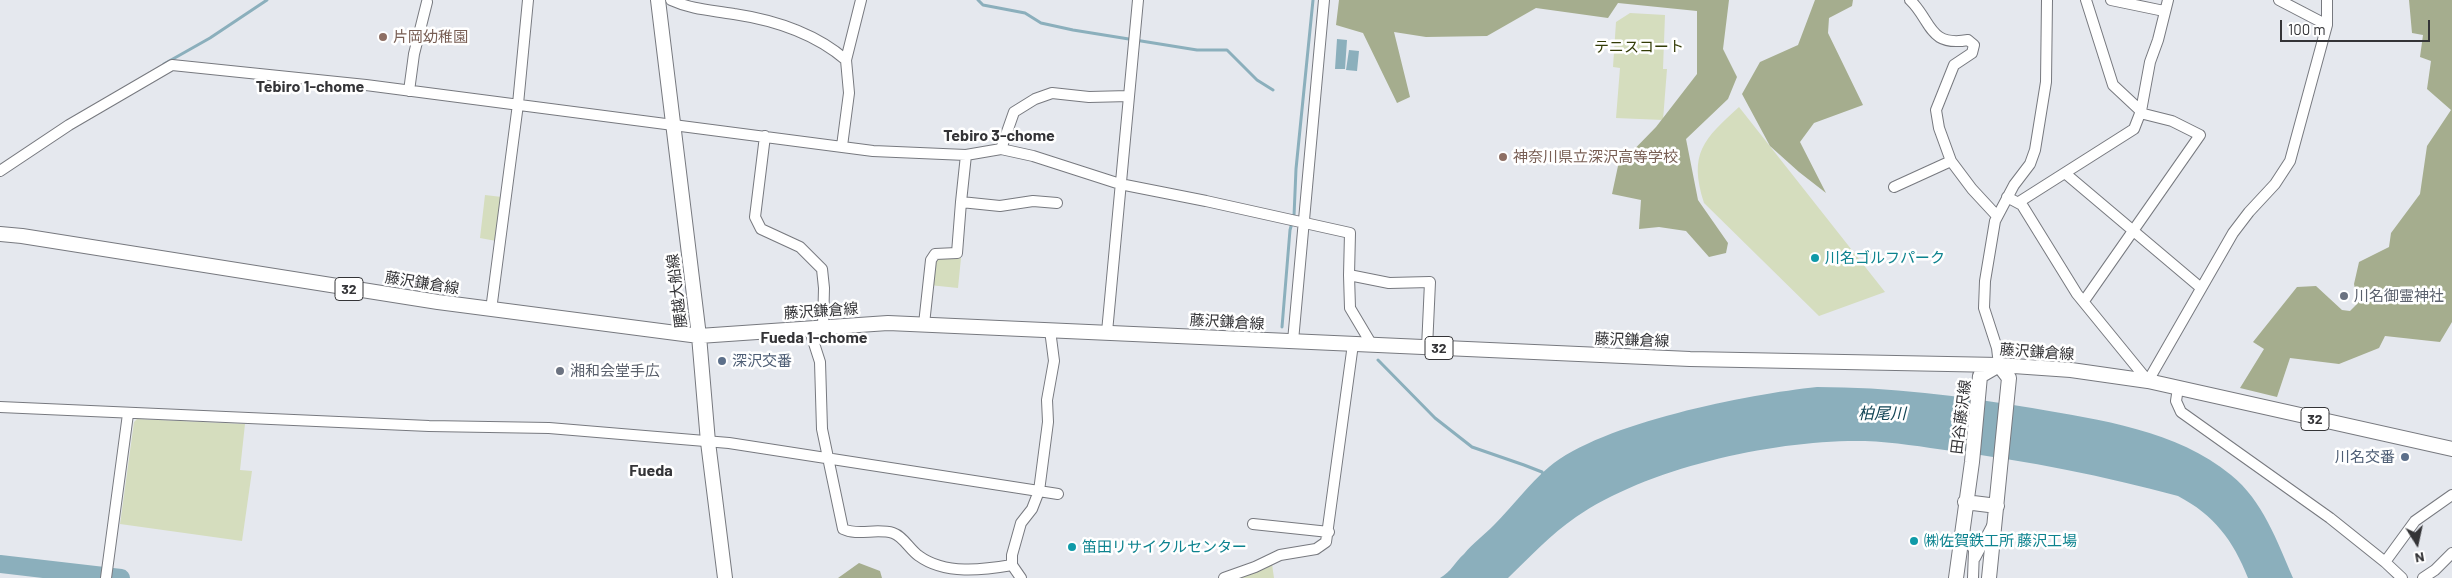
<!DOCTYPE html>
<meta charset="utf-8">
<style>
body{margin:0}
#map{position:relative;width:2452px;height:578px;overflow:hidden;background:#e5e8ee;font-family:Barlow,sans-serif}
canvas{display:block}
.north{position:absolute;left:2392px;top:518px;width:50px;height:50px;-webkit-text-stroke:4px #fff;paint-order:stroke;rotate:170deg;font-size:14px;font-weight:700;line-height:20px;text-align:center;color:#343437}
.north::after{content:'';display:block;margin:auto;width:18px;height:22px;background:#343437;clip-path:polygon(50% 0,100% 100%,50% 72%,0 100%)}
.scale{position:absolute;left:2280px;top:20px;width:150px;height:22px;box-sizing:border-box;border:2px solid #343437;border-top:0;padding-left:6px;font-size:15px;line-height:18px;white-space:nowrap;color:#343437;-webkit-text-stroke:4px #fff;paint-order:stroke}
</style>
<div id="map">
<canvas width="2452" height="578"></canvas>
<div class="north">N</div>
<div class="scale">100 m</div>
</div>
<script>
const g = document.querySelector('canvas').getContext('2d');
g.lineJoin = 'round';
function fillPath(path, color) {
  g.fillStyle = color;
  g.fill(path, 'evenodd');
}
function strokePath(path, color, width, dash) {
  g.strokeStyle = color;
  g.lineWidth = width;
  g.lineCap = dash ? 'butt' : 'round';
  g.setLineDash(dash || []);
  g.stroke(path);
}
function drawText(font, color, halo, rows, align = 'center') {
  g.font = font + ' Barlow,"Noto Sans JP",sans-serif';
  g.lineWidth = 5;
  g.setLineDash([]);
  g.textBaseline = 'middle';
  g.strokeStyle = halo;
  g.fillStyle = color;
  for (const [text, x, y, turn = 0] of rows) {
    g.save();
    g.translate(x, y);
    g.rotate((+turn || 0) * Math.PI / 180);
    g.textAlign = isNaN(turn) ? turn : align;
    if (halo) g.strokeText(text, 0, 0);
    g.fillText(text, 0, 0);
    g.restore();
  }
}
const green = new Path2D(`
 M1630,13L1665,15L1663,69H1667L1663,120L1616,118L1620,68L1613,67L1616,22Z
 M1739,107L1885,292L1819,316L1704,203C1688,153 1704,139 1739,107Z
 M485,195L502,197L496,241L480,238Z
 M943,256L961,258L958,288L929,285L935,259Z
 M137,419L245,424L240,470L252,471L242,541L120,524L134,422Z
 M1272,564L1274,578H1239Z`);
const forest = new Path2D(`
 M1339,0H1729L1723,49L1737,77L1728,99L1686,139L1698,200L1728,243L1726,253L1709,257L1686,231L1659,227L1639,229L1641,200L1612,194L1618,166L1656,127L1697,74V11L1618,3L1608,18L1536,8L1487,36L1426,37L1394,32L1410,97L1397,103L1363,33L1336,25Z
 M1815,0H1853L1852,6L1829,18L1828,33L1863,105L1814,123L1800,142L1826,193L1799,172L1770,146L1742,94L1760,62L1798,45Z
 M2409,0H2452V322L2440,342L2385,336L2379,348L2339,364L2290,358L2277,397L2240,388L2264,349L2253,342L2297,287L2316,286L2342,310L2350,311L2358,303L2354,284L2359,262L2389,247L2391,233L2420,194L2427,146L2451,110L2427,89L2431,61L2420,57L2423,35L2412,33Z
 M859,563L880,571L882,578H838Z`);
const water = new Path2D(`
 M1337,39L1347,40L1345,69H1335Z
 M1349,50L1359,51L1357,71L1346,70Z
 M1817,387C1889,387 1961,396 2032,408C2100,420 2177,430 2231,475C2263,501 2277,541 2293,578H2248C2233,540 2214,515 2178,496C2104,476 2028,461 1952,451C1923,447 1894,442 1865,441C1778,439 1648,467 1576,517C1551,534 1530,557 1508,578H1440C1451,572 1455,562 1464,554C1473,543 1484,535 1494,525C1513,506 1529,484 1549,467C1601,423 1749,394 1817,387Z`);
const stream = new Path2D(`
 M978,0L983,5L1025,13L1041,23L1073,30L1197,50H1227L1257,80L1273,90
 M164,64L210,38L267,0
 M1282,327L1290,230L1294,216L1296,169L1313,0
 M1378,360L1435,418L1472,447L1524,465L1542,472L1544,476`);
const river = new Path2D(`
 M0,564L121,578`);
const minor = new Path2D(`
 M671,0C693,10 711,10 734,14C774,20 816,34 846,60
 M1910,0C1932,21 1928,47 1968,40L1974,45L1972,53L1954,65L1936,110L1939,128L1951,161L1972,189L1997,216
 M2111,0L2164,11
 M2279,0L2327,25
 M409,91L414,54L427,2
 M765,136L755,217L761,229L800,247L822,269L824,288L823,327
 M842,146L849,93L846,60L861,0
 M1001,149L1014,112L1035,99L1052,93L1089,97L1129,96
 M966,155L961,202L1000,206L1033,201L1057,203
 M0,171L69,125L172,65L366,85L873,151L966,155L1001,149L1033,156L1120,184L1206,201L1350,233L1349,275L1389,283L1430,282L1427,348
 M2066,174L2201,288
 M1894,187L1951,161
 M2007,197L2022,205L2077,294L2148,381L2233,233L2249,212L2275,184L2290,161L2327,25V0
 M2019,202L2134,129L2141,111L2150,62L2158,40L2168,0
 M1349,275L1350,308L1372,345
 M2084,301L2200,135L2172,121L2144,114L2113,85L2086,0
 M491,310L518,104L528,0
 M924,324L931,260L935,254L957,253L961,202
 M809,328L820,362L822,429L843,529C857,536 877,528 893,533C903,536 910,550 919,556C945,575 983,570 1012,565
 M1107,332L1138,0
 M1293,341L1324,0
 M1999,365L1997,348L1984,308L1985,281L1995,221L2014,185L2030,164L2035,150L2046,82L2047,0
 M2178,388L2176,401L2181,412L2330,518L2385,562L2402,578
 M0,407L429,426L549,428L729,443L1058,494
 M1253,524L1329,532
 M1962,528L1974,550L1973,578
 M1975,558L1992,526
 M2385,562L2415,521L2452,495
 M106,578L128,414
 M1021,578L1012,565V555L1021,523L1032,509L1039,491L1048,422L1047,400L1054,361L1050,330
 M1224,578L1255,567L1280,555L1316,549L1326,542L1353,344
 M2423,578L2435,570L2452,553`);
const major = new Path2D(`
 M658,0L699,336L708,442L725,578
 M0,234L22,236L438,302L699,336L888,323L1690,359L1999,365L2071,370L2148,381L2452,449
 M1965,502L1997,506
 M1956,578L1972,462L1980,376L1999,365L2009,378L1989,578`);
const markers = [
 [383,37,5,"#8d6e63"],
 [1503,157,5,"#8d6e63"],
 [1815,258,5,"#0f9aa8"],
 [2344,296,5,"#6b7280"],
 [722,361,5,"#5c6f8a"],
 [560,371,5,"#6b7280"],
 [2405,457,5,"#5c6f8a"],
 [1914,541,5,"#0f9aa8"],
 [1072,547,5,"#0f9aa8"]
];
const shields = [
 [349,289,28],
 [1439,348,28],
 [2315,419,28]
];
const shieldNames = [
 ["32",349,289],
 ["32",1439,348],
 ["32",2315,419]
];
const educationNames = [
 ["片岡幼稚園",393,37],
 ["神奈川県立深沢高等学校",1513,157]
];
const parkNames = [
 ["テニスコート",1639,47]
];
const cultureNames = [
 ["川名ゴルフパーク",1825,258],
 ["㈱佐賀鉄工所 藤沢工場",1924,541],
 ["笛田リサイクルセンター",1082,547]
];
const streetNames = [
 ["藤沢鎌倉線",422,283,9],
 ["腰越大船線",677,291,-97],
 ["藤沢鎌倉線",821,311,-4],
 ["藤沢鎌倉線",1227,322,3],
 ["藤沢鎌倉線",1632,340,2],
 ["藤沢鎌倉線",2037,352,4],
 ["田谷藤沢線",1961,417,-83]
];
const worshipNames = [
 ["川名御霊神社",2354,296],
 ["湘和会堂手広",570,371]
];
const serviceNames = [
 ["深沢交番",732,361],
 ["川名交番",2395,457,"right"]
];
const neighbourhoodNames = [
 ["Tebiro 1-chome",310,87],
 ["Tebiro 3-chome",999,136],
 ["Fueda 1-chome",814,338],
 ["Fueda",651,471]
];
const waterNames = [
 ["柏尾川",1882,414]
];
fillPath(green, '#d5ddbe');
fillPath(forest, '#a5ad8e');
fillPath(water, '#8bafbc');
strokePath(stream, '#8bafbc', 3);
strokePath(river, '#8bafbc', 18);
strokePath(minor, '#77797f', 12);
strokePath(major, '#77797f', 16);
strokePath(minor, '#fff', 10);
strokePath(major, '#fff', 14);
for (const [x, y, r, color] of markers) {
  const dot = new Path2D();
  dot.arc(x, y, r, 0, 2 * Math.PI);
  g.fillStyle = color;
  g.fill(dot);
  strokePath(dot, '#fff', 2);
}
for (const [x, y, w] of shields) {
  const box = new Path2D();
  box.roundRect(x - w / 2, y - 11.5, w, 23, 4);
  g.fillStyle = '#fff';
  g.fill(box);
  strokePath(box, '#343437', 1);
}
drawText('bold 14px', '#343437', null, shieldNames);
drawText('15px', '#785e54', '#fff', educationNames, 'left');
drawText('15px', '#333c07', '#fff', parkNames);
drawText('15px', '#0d838f', '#fff', cultureNames, 'left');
drawText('15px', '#343437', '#fff', streetNames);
drawText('15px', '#5b616d', '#fff', worshipNames, 'left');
drawText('15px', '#4e5e75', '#fff', serviceNames, 'left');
drawText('bold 16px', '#343437', '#fff', neighbourhoodNames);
drawText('italic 16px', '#114454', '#fff', waterNames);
</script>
